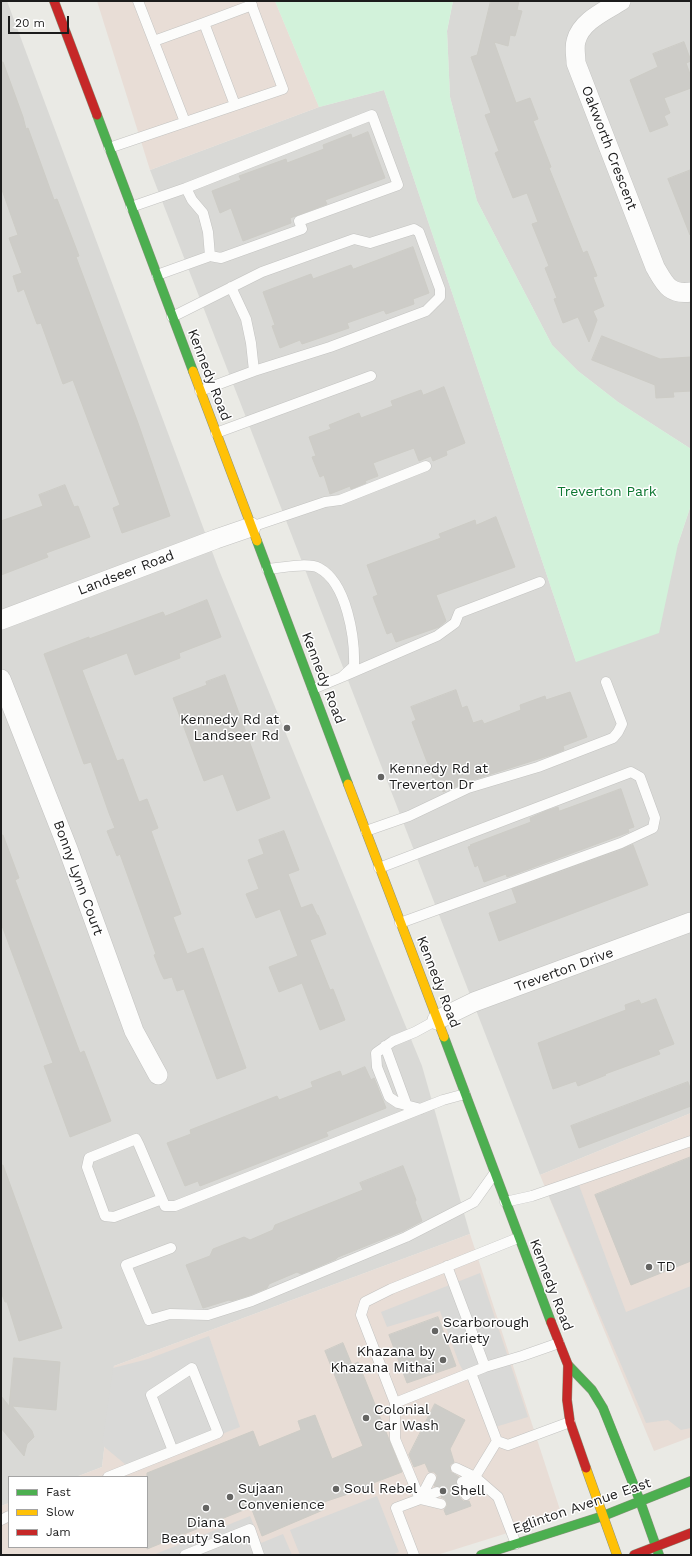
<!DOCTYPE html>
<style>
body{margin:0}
#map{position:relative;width:692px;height:1556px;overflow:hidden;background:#eaeae5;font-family:"Work Sans",sans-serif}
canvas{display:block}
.frame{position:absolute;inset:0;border:2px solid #1c1c1c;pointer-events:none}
.legend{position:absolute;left:8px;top:1476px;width:140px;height:72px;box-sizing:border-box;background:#fff;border:1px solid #a4a4a4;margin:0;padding:5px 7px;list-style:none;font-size:12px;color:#1c1c1c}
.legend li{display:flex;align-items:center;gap:8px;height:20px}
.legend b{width:20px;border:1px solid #a4a4a4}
.scale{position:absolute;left:8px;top:16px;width:61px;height:18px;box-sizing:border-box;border:2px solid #1c1c1c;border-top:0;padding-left:5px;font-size:12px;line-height:14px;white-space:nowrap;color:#1c1c1c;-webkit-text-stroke:3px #fff;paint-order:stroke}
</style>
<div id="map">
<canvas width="692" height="1556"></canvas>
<div class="frame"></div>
<ul class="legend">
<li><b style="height:5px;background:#4caf50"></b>Fast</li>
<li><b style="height:5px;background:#ffc107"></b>Slow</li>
<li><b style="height:5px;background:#c62828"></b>Jam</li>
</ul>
<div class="scale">20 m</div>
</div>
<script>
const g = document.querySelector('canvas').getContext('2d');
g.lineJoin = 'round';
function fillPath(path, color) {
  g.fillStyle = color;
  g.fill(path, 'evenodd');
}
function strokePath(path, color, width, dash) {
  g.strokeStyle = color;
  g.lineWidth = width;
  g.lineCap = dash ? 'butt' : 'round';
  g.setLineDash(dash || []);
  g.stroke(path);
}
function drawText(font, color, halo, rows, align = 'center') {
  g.font = font + ' "Work Sans",sans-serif';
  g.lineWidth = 3;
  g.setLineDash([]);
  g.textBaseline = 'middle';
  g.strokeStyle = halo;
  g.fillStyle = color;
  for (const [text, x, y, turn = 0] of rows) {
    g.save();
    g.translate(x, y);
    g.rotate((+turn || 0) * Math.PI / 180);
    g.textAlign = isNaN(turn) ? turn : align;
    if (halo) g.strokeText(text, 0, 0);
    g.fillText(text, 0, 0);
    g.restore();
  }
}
const residential = new Path2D(`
 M1,1H7L219,570L422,1066L470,1234L114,1366L102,1467L76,1477H9V1503L1,1506Z
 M453,1H691V449L618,402L578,371L552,345L477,201L450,97L447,31Z
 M384,90L576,662L678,544L691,505V1113L540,1175L150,170L319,107Z`);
const commercial = new Path2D(`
 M97,1H275L319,107L150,170Z
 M691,1113V1437L654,1451L540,1175Z
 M470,1234L562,1516L437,1555H1V1506L9,1503V1547H147V1477H76L102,1467L114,1366Z`);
const park = new Path2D(`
 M275,1H453L447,31L450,97L477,201L552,345L578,371L618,402L691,449V505L678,544L659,633L576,662L384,90L319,107Z`);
const parking = new Path2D(`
 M576,1177L626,1312L691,1286V1428L681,1430L668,1420L646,1423L545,1187Z
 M480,1273L528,1417L492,1428L459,1363L440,1311L387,1327L381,1312Z
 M209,1336L240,1427L131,1469L102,1445L113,1368L148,1359Z
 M377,1496L399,1552L392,1555H300L290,1530Z
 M250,1516L261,1543L283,1534L292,1555H153Z`);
const building = new Path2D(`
 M491,1H519L517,10L522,11L515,36L510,35L508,46L494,42L516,103L530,98L538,119L533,121L551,167L549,168L583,253L587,251L597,276L593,277L604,306L593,311L597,320L589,342L578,317L563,323L554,299L557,298L545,268L549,266L532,224L538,222L527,193L513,198L495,153L499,151L485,115L491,113L471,57L477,55Z
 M684,42L691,61L686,63L691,77V88L664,98L670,113L664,116L668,125L650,132L630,80L658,67L653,54Z
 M1,62H3L23,117L26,129L28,128L54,200L57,199L71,235L79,256L76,257L138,423L170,516L122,533L113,508L120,505L73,380L63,384L41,323L37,324L24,289L18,292L13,276L22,273L9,238L18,235L1,187Z
 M368,132L385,178L325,200L327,204L290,218L291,223L243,241L231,208L220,213L212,191L241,180L239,176L286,159L287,163L324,149L323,145L351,134L352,138Z
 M691,170V235H690L668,179Z
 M413,247L429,293L413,299L414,304L386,314L384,310L347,323L349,328L302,344L300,340L280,348L272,326L275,325L263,292L311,274L313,279L351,265L353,269Z
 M602,336L660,359L691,357V391L673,392L674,397L656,398L655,385L592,360Z
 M444,387L465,443L446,451L447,455L433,461L431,456L419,461L414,448L373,463L378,476L365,481L366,483L351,489L350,486L330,494L324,475L320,477L312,457L316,456L309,437L331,429L329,425L359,413L361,418L393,406L391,401L421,390L423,395Z
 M65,485L74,507L78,506L90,537L46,553L48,557L1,575V521L43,506L39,495Z
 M496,517L515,567L436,595L446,621L439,627L396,642L392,632L387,634L373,597L378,595L367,565L441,538L439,534L465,524L475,520L476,525Z
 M207,600L221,637L179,653L180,658L135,675L127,653L82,670L117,761L123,759L139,802L147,799L158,828L151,831L181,914L173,917L187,954L203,948L246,1068L217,1079L184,989L177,991L172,977L164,979L161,973L154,955L156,954L120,854L117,856L107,831L115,828L109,813L91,762L84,764L44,654L89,637V639L163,612L165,616Z
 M225,675L270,798L237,811L223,774L204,781L173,698L207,685L206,682Z
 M456,690L462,708L467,706L473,723L482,720L484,724L521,710L520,705L545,696L546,700L570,692L587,737L563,746L564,750L554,754L466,782L443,792L438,779L434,780L412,722L416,720L411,707Z
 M621,789L634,827L628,829L629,832L507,877L506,874L484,882L478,865L475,867L468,847L471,846L470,845L531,822L530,818L546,811L558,807L559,811Z
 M284,831L299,870L288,874L301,908L312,904L317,915H318L326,934L310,940L330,990L333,989L345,1020L320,1030L302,983L279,992L269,967L298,956L280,909L256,918L246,894L259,889L248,860L264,854L259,840Z
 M1,835H3L19,878L15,880L80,1053L84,1051L111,1121L70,1137L44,1066L53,1063L1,923Z
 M633,845L648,885L499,941L489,913L517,903L512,889Z
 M656,999L674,1044L658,1050L660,1054L605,1074L606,1075L578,1086L576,1081L553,1089L538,1043L626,1010L625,1005L639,1000L641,1004Z
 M365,1067L371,1080L374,1078L386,1108L326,1132L328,1136L285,1153L200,1186L198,1181L185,1186L167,1143L191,1134L190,1130L277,1096L279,1100L313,1087L311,1082L340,1071L342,1076Z
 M688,1082L691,1091V1106L579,1148L571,1126Z
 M691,1157V1261L631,1285L595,1195Z
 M1,1165H3L62,1328L19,1341L7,1302H5L1,1292Z
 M403,1166L416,1200L415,1202L422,1221L403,1231L338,1257L336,1259L301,1274L297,1272L269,1284L267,1288L250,1295L231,1301L229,1300L203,1308L186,1265L210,1256L213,1249L244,1237L250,1240L273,1230L275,1225L363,1190L360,1183Z
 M438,1317L456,1366L407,1383L389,1335Z
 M343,1343L352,1365L358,1362L402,1472L368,1485L369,1487L321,1503L323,1510L262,1536L251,1507L147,1549V1473L253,1431L259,1447L301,1430L298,1421L315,1415L332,1459L363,1446L325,1351Z
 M14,1358L60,1362L56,1410L12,1406L32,1431L34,1437L27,1444L24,1456L1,1428V1396L9,1406Z
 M435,1404L465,1420L450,1449L454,1462L450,1465V1468L451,1472L459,1477L456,1481L458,1487L462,1488L460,1495V1498L463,1501H469L471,1506L446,1515L444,1510L447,1506V1503L445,1499L441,1497L443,1493V1490L441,1487L434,1486L437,1478V1475L434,1472H429L425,1463L414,1467L409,1455Z`);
const lane = new Path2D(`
 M138,1L185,122
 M154,41L204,23
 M235,105L204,23L252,5
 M109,148L283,89L250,1
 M186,188L372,115L398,185L299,221L302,229L221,258L210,256
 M131,207L186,188L192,200L203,213L208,232L210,256L157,275
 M231,287L246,319L251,343L254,371
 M172,317L262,272L354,239L370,243L414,229L419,232L440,289V297L426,311L330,347L254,371L200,391
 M216,433L371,376
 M251,527L325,502L340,500L426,466
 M267,569C280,568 308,562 319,568C347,583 355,638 354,666L342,677L313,689
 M342,677L437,636L455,623L459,613L540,582
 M366,831L409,816L468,788L538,767L613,738L618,732L622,724L606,682
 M379,868L631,772L640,777L655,818L653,828L621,843L400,923
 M385,1046L407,1106
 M421,1109L398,1103L389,1097L377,1067L376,1053L393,1041L415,1032L437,1020
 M162,1199L114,1217L105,1216L87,1167L89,1158L136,1139L139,1145L162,1199L165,1206H175L443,1100L465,1094
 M505,1202L532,1196L691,1141
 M518,1238L391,1289L365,1302L361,1315L395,1403L485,1367L522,1356L559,1343
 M171,1248L126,1265L149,1320L170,1314L208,1315L252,1301L406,1237L474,1202L494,1174
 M447,1266L485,1367
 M471,1373L497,1441
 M395,1403V1439L420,1499L396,1508L414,1555
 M497,1441L508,1445L570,1422
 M456,1468L475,1477L466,1495
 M108,1477L218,1433L192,1368L151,1395L173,1451
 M475,1477L498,1497L516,1544
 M431,1478L420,1499L441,1504
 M462,1482L475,1477L497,1441
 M420,1499L437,1492
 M1,1520L9,1516
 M185,1555L250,1529L259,1555`);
const street = new Path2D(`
 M621,1C605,11 581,21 576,41C574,48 576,56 576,63L655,267C665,284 669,295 691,292
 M1,620L216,539L251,527
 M1,679L68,849L134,1031L158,1075
 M437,1020L474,1002L691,922`);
const fast = new Path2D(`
 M97,115L193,371
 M257,541L348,784
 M444,1037L551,1322
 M568,1365L592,1390L603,1408L640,1501L659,1555
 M481,1555L603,1516L691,1481`);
const slow = new Path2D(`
 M193,371L257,541
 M348,784L444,1037
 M586,1468L617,1555`);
const jam = new Path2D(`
 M54,1L97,115
 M551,1322L568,1365L567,1400L570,1422L586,1468
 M634,1555L691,1533`);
const markers = [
 [287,728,4,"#646462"],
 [381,777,4,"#646462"],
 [649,1267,4,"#646462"],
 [435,1331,4,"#646462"],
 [443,1360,4,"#646462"],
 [366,1418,4,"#646462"],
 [336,1489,4,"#646462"],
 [443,1491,4,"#646462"],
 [230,1497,4,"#646462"],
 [206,1508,4,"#646462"]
];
const streetNames = [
 ["Oakworth Crescent",609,148,69],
 ["Kennedy Road",209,375,69],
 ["Landseer Road",126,573,-21],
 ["Kennedy Road",323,678,69],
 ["Bonny Lynn Court",78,878,70],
 ["Treverton Drive",564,970,-20],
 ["Kennedy Road",438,982,69],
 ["Kennedy Road",551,1285,69],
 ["Eglinton Avenue East",582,1506,-19]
];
const parkNames = [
 ["Treverton Park",607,492]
];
const poiNames = [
 ["Kennedy Rd at",279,720,"right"],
 ["Landseer Rd",279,736,"right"],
 ["Kennedy Rd at",389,769],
 ["Treverton Dr",389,785],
 ["TD",657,1267],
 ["Scarborough",443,1323],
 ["Variety",443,1339],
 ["Khazana by",435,1352,"right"],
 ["Khazana Mithai",435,1368,"right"],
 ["Colonial",374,1410],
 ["Car Wash",374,1426],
 ["Sujaan",238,1489],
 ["Convenience",238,1505],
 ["Soul Rebel",344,1489],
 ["Shell",451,1491],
 ["Diana",206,1523,"center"],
 ["Beauty Salon",206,1539,"center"]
];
fillPath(residential, '#d9d9d6');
fillPath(commercial, '#e8ddd6');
fillPath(park, '#d2f2da');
fillPath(parking, '#d9d9d7');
fillPath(building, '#cdccc8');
strokePath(building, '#cdccc6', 1);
strokePath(lane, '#c3c3c1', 11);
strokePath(street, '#c3c3c1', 20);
strokePath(fast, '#8c947e', 10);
strokePath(slow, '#8c947e', 10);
strokePath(jam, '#8c947e', 10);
strokePath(lane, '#fcfcfb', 10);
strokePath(street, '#fcfcfb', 19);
strokePath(fast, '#4caf50', 9);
strokePath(slow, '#ffc107', 9);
strokePath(jam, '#c62828', 9);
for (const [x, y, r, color] of markers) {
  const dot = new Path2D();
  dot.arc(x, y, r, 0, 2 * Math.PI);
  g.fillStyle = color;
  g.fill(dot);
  strokePath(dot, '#fff', 1.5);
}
drawText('14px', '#1c1c1c', '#fff', streetNames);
drawText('14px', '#0d7731', '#fff', parkNames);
drawText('14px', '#1c1c1c', '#fff', poiNames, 'left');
</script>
